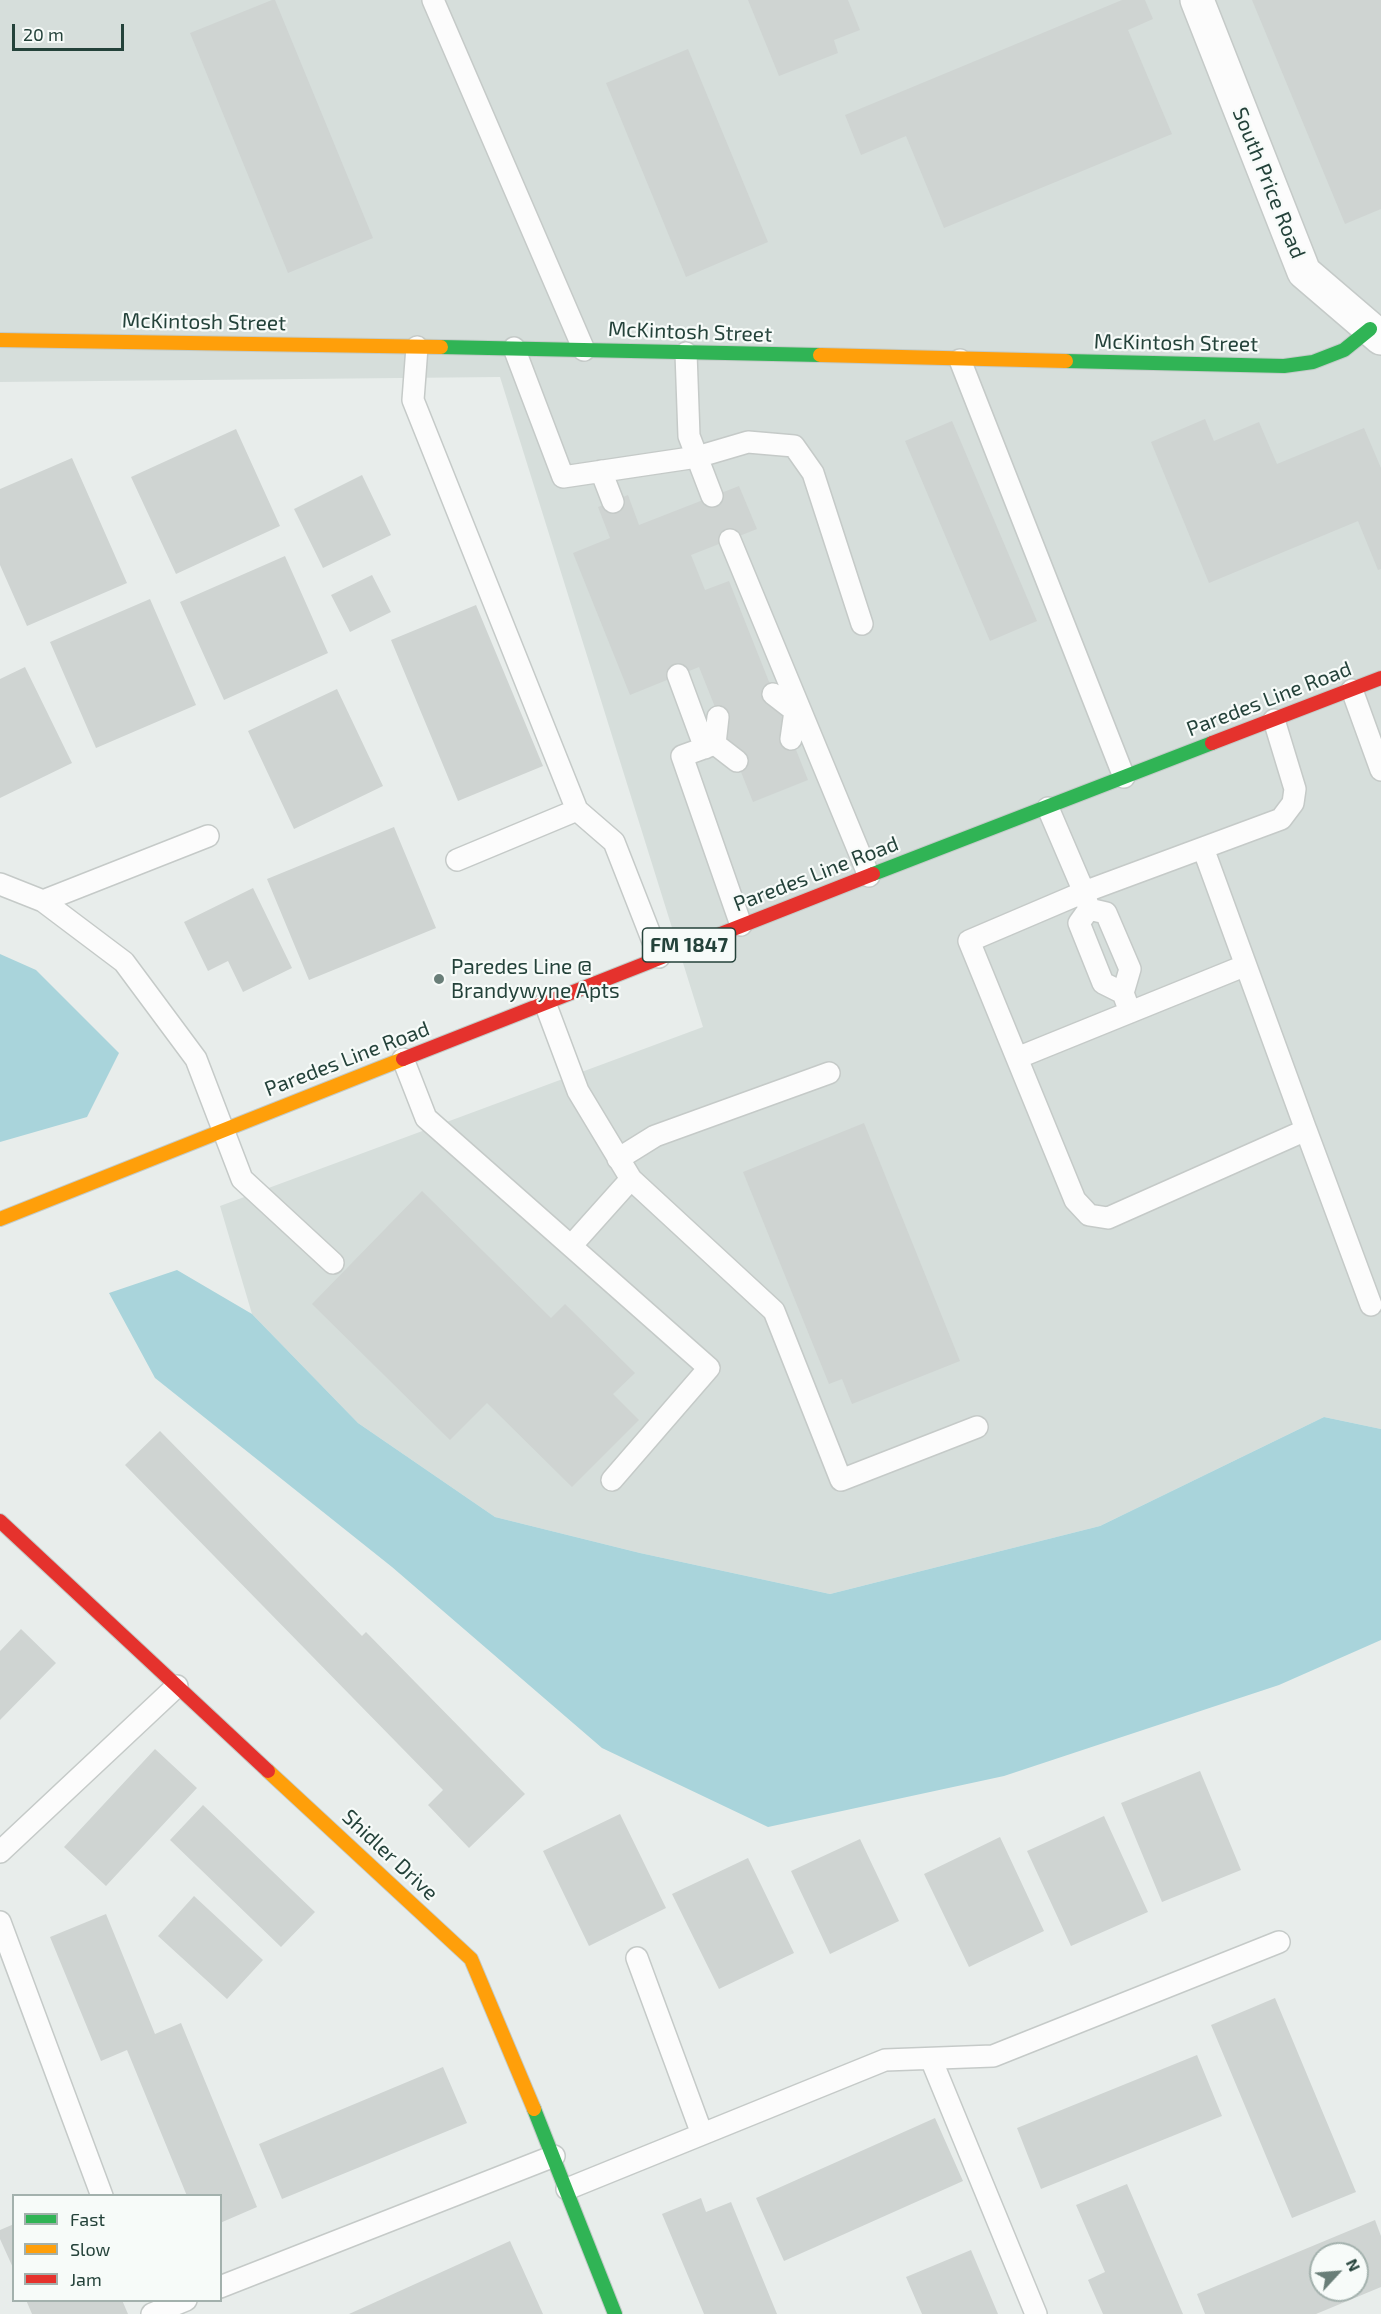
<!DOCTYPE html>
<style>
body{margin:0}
#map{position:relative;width:1381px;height:2314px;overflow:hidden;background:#e8edeb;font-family:"Exo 2",sans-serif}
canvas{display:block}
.legend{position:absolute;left:12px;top:2194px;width:210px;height:108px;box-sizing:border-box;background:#f7fbf9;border:2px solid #a3b1ad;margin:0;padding:8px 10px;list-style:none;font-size:18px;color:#24423a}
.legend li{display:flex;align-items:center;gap:12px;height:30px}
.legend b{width:30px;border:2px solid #a3b1ad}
.north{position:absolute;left:1309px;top:2242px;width:60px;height:60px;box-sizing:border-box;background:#f7fbf9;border:2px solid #a3b1ad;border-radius:50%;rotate:64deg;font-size:16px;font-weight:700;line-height:24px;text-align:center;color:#24423a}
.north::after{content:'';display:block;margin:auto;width:21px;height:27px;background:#697e78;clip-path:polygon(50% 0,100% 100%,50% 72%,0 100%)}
.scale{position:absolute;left:12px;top:24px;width:112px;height:27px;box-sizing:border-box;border:3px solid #24423a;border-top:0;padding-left:8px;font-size:18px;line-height:21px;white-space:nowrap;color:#24423a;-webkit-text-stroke:4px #f7fbf9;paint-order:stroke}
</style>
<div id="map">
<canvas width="1381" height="2314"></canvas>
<ul class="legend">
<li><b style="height:8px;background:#30b455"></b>Fast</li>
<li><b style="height:8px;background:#ff9f0a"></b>Slow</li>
<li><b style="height:8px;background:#e5322d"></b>Jam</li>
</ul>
<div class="north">N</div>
<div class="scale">20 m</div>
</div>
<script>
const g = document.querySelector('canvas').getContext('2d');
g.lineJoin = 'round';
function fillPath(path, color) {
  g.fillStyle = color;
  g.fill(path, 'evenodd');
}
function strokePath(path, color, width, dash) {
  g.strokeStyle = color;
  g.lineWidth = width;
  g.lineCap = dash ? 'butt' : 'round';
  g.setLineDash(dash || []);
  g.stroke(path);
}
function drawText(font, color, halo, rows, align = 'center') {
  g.font = font + ' "Exo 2",sans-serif';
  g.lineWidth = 4.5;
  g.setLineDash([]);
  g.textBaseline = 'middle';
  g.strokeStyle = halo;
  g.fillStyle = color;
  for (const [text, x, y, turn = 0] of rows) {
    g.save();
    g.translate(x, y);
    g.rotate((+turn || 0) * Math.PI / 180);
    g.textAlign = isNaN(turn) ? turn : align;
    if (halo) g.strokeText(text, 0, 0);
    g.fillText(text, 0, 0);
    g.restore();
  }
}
const built = new Path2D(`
 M0,0H1381V1429L1324,1417L1100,1526L830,1594L640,1553L495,1517L358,1423L252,1314L220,1206L703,1027L500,377L0,382Z`);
const water = new Path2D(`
 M0,954L36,970L119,1053L87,1117L0,1142Z
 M177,1270L252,1314L358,1423L495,1517L640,1553L830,1594L1100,1526L1324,1417L1381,1429V1640L1279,1685L1004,1776L768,1827L602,1748L392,1567L155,1378L109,1293Z`);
const building = new Path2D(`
 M272,0H275L373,238L288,273L190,33Z
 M748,0H848L860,30L834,40L838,53L779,76Z
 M1122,0H1145L1153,19L1128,30L1172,134L944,228L906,136L861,155L845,115Z
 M1252,0H1381V209L1345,224Z
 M688,49L768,242L686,277L606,83Z
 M1205,419L1214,441L1259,422L1277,464L1364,428L1381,468V569L1378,570L1358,521L1209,583L1151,442Z
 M952,421L1037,621L990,641L905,441Z
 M236,429L280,526L176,574L131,477Z
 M72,458L127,583L27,626L0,565V489Z
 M362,475L391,535L323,568L294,509Z
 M739,486L757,529L691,555L705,590L729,581L808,780L753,802L699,667L630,695L573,553L610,538L598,507L628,495L639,525Z
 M285,556L328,653L224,700L180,602Z
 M372,575L391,612L350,632L331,595Z
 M150,599L196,705L96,748L50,642Z
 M476,605L543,766L458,801L391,640Z
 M25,667L72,763L0,798V679Z
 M337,689L383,786L294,829L248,731Z
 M394,827L436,928L309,980L267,879Z
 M253,888L292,968L243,992L228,961L208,971L184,922Z
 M864,1123L960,1361L852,1404L842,1379L829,1384L743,1172Z
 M422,1191L551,1318L565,1304L635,1373L613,1394L639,1420L572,1487L487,1403L450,1440L312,1304Z
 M160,1431L362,1636L366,1632L525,1794L469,1848L428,1805L443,1790L125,1465Z
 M21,1629L56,1663L0,1720V1651Z
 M155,1749L197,1788L106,1886L64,1847Z
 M1200,1771L1241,1870L1162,1902L1121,1803Z
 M203,1805L315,1912L281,1947L170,1840Z
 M620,1814L666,1908L589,1946L543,1851Z
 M1104,1816L1148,1912L1071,1946L1027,1851Z
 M1000,1837L1044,1931L969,1967L924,1874Z
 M860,1839L899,1921L830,1954L791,1871Z
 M748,1858L794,1953L719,1989L672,1894Z
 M194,1896L263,1960L227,1999L158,1936Z
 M106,1914L155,2034L181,2023L257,2207L220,2223V2196H187L127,2050L101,2061L50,1937Z
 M1275,1998L1356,2192L1292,2218L1211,2025Z
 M1197,2055L1222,2116L1041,2189L1017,2128Z
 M443,2067L467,2123L282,2199L259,2144Z
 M935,2118L963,2181L784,2261L756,2198Z
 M1127,2184L1183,2314H1103L1088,2280L1105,2272L1076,2205Z
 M701,2198L706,2212L731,2202L777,2314H704L662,2214Z
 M1375,2220L1381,2236V2287L1316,2314H1205L1197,2294ZM1321,2254H1357V2290H1321Z
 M14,2224V2270L0,2239V2230Z
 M510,2241L543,2314H349Z
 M971,2250L998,2314H922L906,2277Z
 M26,2300H122L128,2314H32Z`);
const lane = new Path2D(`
 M433,0L584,350
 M417,347L413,400L577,810L614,842L659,957
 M514,348L563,477L697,457L748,442L794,446L813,473L862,624
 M686,353L689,436L712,496
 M960,360L1124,777
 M601,471L613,502
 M730,540L869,876
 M678,675L705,748
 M1352,690L1381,770
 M773,694L795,711L791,739
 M718,717L715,744L737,761
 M715,744L682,756L741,925
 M1048,808L1084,892L969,941L1075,1200L1089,1215L1108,1218L1306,1130L1371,1305
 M1203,848L1306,1130
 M457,860L577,810
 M0,884L43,901L124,962L196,1059L242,1179L333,1263
 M43,901L208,836
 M1089,909L1084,892L1281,819L1293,803L1295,789L1274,720
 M1089,909L1106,913L1130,969L1123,993L1130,1012
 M1089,909L1079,923L1103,983L1123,993
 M545,1003L578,1091L631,1179L774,1311L841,1480L977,1427
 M1017,1058L1244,966
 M403,1059L426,1118L709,1368L612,1480
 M618,1159L655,1136L829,1073
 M571,1246L631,1179
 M0,1852L177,1686
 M0,1922L102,2196
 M637,1958L702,2134
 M931,2059L1036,2314
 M567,2189L885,2060L993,2056L1279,1942
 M220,2287L554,2156
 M152,2314L186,2300`);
const street = new Path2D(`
 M1197,0L1304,272L1381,338`);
const fast = new Path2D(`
 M441,347L820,355
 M1066,361L1284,366L1313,362L1344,350L1370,329
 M873,874L1212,743
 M534,2109L615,2314`);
const slow = new Path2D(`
 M0,340L441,347
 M820,355L1066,361
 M0,1219L403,1059
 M268,1771L471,1959L534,2109`);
const jam = new Path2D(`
 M1212,743L1381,678
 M403,1059L873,874
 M0,1521L268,1771`);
const markers = [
 [439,979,6,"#697e78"]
];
const shields = [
 [689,945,93]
];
const shieldNames = [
 ["FM 1847",689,945]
];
const streetNames = [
 ["South Price Road",1269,183,68],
 ["McKintosh Street",204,322,1],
 ["McKintosh Street",690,332,2],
 ["McKintosh Street",1176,343,1],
 ["Paredes Line Road",1269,699,-21],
 ["Paredes Line Road",816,874,-21],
 ["Paredes Line Road",347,1059,-21],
 ["Shidler Drive",390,1855,43]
];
const poiNames = [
 ["Paredes Line @",451,967],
 ["Brandywyne Apts",451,991]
];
fillPath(built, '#d6dedb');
fillPath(water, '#a9d4db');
fillPath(building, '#cfd4d2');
strokePath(lane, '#c5cac8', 24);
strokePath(street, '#c5cac8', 36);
strokePath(fast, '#c3cbc8', 16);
strokePath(slow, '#c3cbc8', 16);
strokePath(jam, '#c3cbc8', 16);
strokePath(lane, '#fcfcfc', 21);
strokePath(street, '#fcfcfc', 33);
strokePath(fast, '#30b455', 14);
strokePath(slow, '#ff9f0a', 14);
strokePath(jam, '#e5322d', 14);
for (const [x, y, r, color] of markers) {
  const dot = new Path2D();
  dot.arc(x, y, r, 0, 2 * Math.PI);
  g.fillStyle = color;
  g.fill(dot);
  strokePath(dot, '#f7fbf9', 2);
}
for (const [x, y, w] of shields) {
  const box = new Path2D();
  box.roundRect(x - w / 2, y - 17, w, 34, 4.5);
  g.fillStyle = '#f7fbf9';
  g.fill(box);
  strokePath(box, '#24423a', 1.5);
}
drawText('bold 20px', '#24423a', null, shieldNames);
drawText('21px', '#24423a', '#f7fbf9', streetNames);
drawText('21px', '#24423a', '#f7fbf9', poiNames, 'left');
</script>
